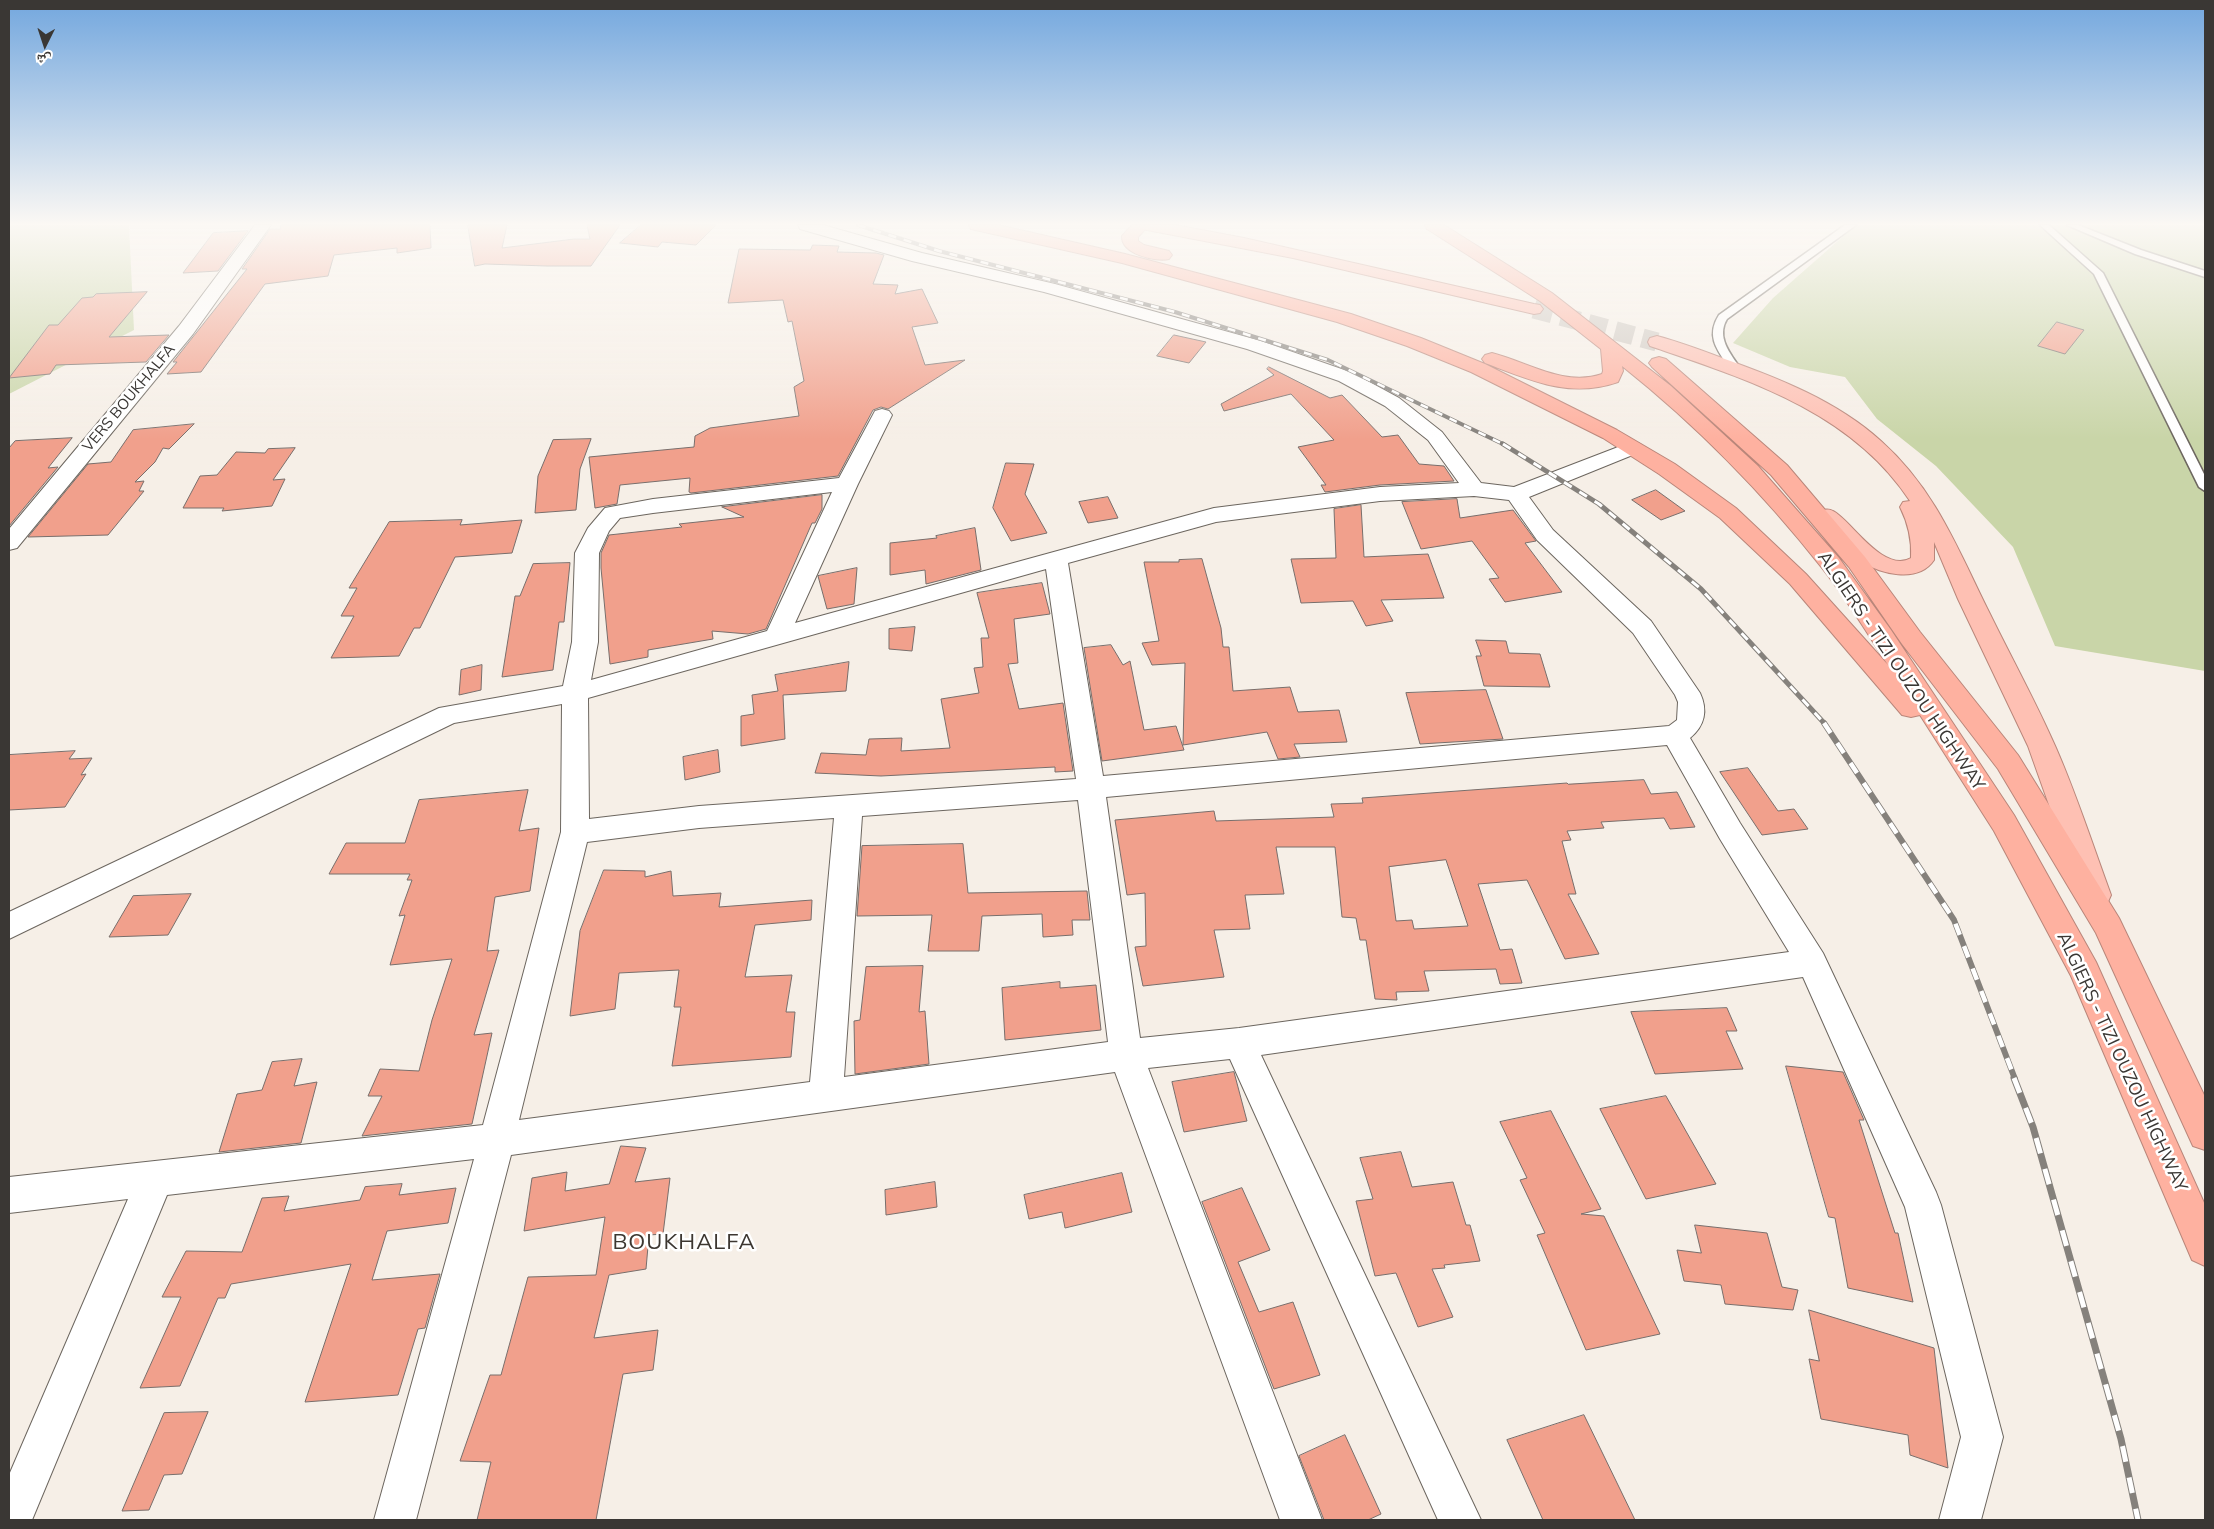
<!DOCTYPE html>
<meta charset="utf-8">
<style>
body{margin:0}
#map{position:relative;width:2214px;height:1529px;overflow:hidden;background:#f6efe7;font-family:Mulish,"Noto Naskh Arabic",sans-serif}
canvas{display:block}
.frame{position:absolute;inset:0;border:10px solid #3a3734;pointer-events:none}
.north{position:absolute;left:20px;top:20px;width:50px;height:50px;-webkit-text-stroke:4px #fff;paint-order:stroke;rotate:184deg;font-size:14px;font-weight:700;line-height:20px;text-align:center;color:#3a3734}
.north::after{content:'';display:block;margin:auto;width:18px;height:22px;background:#3a3734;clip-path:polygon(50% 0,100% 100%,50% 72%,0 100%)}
</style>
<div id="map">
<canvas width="2214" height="1529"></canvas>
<div class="frame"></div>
<div class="north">ش</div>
</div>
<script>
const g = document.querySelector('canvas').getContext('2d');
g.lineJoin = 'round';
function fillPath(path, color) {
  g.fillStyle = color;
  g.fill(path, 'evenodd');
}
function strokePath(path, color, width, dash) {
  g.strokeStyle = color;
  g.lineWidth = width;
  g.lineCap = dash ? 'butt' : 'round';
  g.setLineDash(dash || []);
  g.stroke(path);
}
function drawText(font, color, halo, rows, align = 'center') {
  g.font = font + ' Mulish,sans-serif';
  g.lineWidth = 5;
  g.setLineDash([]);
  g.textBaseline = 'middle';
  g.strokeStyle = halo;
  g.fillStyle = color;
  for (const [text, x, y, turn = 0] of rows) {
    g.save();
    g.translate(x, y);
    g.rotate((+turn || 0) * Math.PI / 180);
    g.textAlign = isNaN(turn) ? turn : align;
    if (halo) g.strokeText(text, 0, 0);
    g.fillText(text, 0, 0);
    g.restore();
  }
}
const green = new Path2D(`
 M9,225H129L134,330L9,394Z
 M1856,225H2205V671L2055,646L2013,547L1936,466L1877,419L1845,377L1790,367L1733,343L1773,298Z`);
const building = new Path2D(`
 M281,225H430L431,248L397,253V248L334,255L328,276L265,284L201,372L167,374L177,362H173L247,269H242L270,229H280Z
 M468,225H507L502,248L574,239H590L587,225H620L591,266H547L485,264L475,266Z
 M641,225H716L696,245L662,242L658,247L620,243Z
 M248,231L218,271L183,273L213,233Z
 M813,245L839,246L837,252L876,253L884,255L873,284L898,285L895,294L922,289L938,323L912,327L925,365L965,360L888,409L881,407L873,410L838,476L691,493L689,492L690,478L620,485L617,504L595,508L589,457L694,447L695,436L710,428L799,416L794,387L804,381L792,321L788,322L783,300L728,303L739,249L810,250Z
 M147,292L109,337L169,335L146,362L56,365L50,374L9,378L49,325H58L82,298L93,297L96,294Z
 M2057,322L2084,330L2065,354L2038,346Z
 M1174,335L1206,342L1189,363L1157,356Z
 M1269,367L1330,398L1342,395L1382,437L1398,435L1419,464L1444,466L1454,481L1380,485L1325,492L1321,485H1326L1298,447L1334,440L1291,394L1224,411L1221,404L1274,375L1267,369Z
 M194,424L169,449L163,448L155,462L135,482L144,481L139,491H144L108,535L28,537L88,464L111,462L133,430Z
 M72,438L48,468L58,467L9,526V448L15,441Z
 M591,439L580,469L576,510L535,513L538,476L553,440Z
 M295,448L273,480L285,479L272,506L222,511L224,508H183L200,476L217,475L236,452L265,453L268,449Z
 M1006,463L1034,464L1025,494L1047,533L1011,541L993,508Z
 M1656,490L1685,511L1661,520L1632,500Z
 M822,495V509L815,523H812L766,629L748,634L712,631L713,639L648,650V657L610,664L601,568V553L609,535L682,527L679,524L744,517L722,507Z
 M1108,497L1118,518L1088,523L1079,502Z
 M1457,499L1460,518L1513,510L1536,541L1525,543L1562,592L1505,602L1489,579L1499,578L1472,541L1421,549L1402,502Z
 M1361,505L1364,557L1428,554L1444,598L1381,600L1393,621L1366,626L1353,601L1301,603L1291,559L1336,558L1334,509Z
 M462,520L460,525L522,520L512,553L455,557L420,628H414L399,656L331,658L354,616H341L357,588H349L389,522Z
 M975,528L981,570L926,584L925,570L890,575V543L937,538L936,536Z
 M1202,559L1221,628L1223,647H1229L1233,691L1290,687L1298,712L1339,710L1347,742L1294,744L1300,757L1278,759L1267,732L1183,745L1185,663L1152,665L1142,643L1159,641L1144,562H1179V560Z
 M570,563L564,622H559L553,670L502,677L515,596H520L533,564Z
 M857,568L854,604L827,609L818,576Z
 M1042,583L1050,614L1014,619L1018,663L1008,664L1019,709L1063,703L1073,771L1055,772V767L881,776L815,773L821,753L866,755L869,739L902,738L901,751L950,748L941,699L979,693L974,668L983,667L981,638H989L977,593Z
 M915,627L912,651L889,649V629Z
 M1476,640L1506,641L1509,653L1540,654L1550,687L1484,686L1476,656H1481Z
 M1111,645L1123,665L1130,661L1144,730L1176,726L1184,750L1102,761L1084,648Z
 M849,662L846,691L783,695L785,739L741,746V716L754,714L752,695L778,691L775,675Z
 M482,665L481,690L459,695L461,670Z
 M1486,690L1503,739L1420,744L1406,693Z
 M718,750L720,772L685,780L683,757Z
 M75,751L69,759L92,758L81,775L86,774L65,807L9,810V755Z
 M1748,768L1778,811L1794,809L1808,829L1762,835L1720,772Z
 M1644,780L1651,794L1677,792L1695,827L1670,829L1664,818L1601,822L1604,828L1567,831L1571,840L1562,841L1576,894H1568L1599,954L1565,959L1527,880L1478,884L1500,950L1512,949L1522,983L1500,984L1496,969L1424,971L1429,991L1396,992L1397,1000L1375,999L1366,940H1360L1356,918L1342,917L1335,847H1276L1284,894L1245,895L1250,929L1214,930L1224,977L1143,986L1135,947L1146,946L1145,893L1127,895L1115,820L1214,811L1216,821L1334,817L1331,804L1363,803L1362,798L1567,783L1568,784ZM1446,860L1468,926L1414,929L1412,920L1396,921L1389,867Z
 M528,790L519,831L539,828L530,891L495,897L487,951L499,950L474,1035L492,1033L472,1124L362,1136L382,1096H368L380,1069L419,1071L432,1020L452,959L390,965L405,915L399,916L412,880H407L410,874H329L346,843H405L419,800Z
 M963,844L968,893L1087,891L1090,920H1072L1073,935L1043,937L1042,914L982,916L979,951H928L932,915L857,916L862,846Z
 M604,870L645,871V877L671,871L673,896L721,893L719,907L812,900L811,920L755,925L745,977L792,975L786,1012H795L791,1057L672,1066L681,1007H674L679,970L619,973L615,1009L570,1016L580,931Z
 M191,894L168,935L109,937L133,896Z
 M923,966L919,1012L925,1011L929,1064L855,1074L854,1021L860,1020L866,967Z
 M1060,982V988L1096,985L1101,1030L1005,1040L1002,988Z
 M1727,1008L1737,1031H1726L1743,1069L1655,1074L1631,1012Z
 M302,1059L294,1086L317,1082L301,1143L219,1152L237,1094L262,1090L272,1062Z
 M1786,1066L1843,1072L1864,1120H1859L1895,1233H1898L1913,1302L1848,1288L1835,1218L1829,1217Z
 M1234,1072L1247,1121L1184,1132L1172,1082Z
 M1666,1096L1716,1184L1646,1199L1600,1109Z
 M1551,1111L1601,1209L1581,1214L1604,1216L1660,1334L1586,1350L1537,1235L1545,1233L1520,1180L1527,1178L1500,1122Z
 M621,1146L646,1148L635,1182L670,1178L663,1234L649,1235L646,1269L609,1275L594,1338L658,1330L653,1370L623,1374L596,1520H477L491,1462L460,1461L490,1375H501L528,1277L596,1275L605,1217L524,1231L532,1178L567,1172L565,1191L609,1184Z
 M1401,1152L1412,1187L1453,1182L1466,1225H1470L1480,1261L1444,1265L1445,1268L1432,1269L1453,1317L1418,1327L1396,1273L1375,1276L1356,1201L1373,1199L1360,1158Z
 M1122,1173L1132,1212L1065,1228L1062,1212L1029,1219L1024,1195Z
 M935,1182L937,1207L886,1215L885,1190Z
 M402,1184L399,1195L456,1188L448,1223L387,1231L372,1280L440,1274L425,1328L418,1329L398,1395L305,1402L351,1264L231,1284L225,1298H218L180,1386L140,1388L181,1297H162L186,1251L242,1252L262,1198L289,1196L284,1211L360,1200L365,1187Z
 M1242,1188L1270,1250L1238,1262L1259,1312L1293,1302L1320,1375L1274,1389L1202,1202Z
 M1695,1225L1767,1233L1782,1287L1798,1290L1793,1310L1725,1304L1721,1285L1684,1281L1677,1250L1701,1253Z
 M1809,1310L1934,1348L1948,1468L1910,1455L1908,1435L1821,1419L1809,1359L1819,1361Z
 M208,1412L182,1474L164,1475L149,1510L122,1511L164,1413Z
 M1584,1415L1635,1520H1543L1507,1440Z
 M1345,1435L1381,1514L1368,1520H1324L1299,1456Z`);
const trunkTunnel = new Path2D(`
 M1534,309L1657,342`);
const service = new Path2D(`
 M1845,225H1856L1727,319C1716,337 1730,353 1740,368L1739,370H1731C1718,351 1705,337 1719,315Z
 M2040,225H2049L2103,273L2205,476V491L2199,487L2094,274Z
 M2067,225H2078L2141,250L2205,271V277L2135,254Z`);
const minor = new Path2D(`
 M798,225H823L922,253L1055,284L1261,341L1353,373L1399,398L1442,432L1481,483L1514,487L1626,444L1633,442L1640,444L1644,448L1640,452L1529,497L1553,530L1651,621L1700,693C1708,710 1705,726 1690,738L1740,823L1823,953L1936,1192L1941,1205L2003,1437L1981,1520H1939L1961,1437L1905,1207L1803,977L1261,1055L1481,1520H1438L1230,1059L1148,1068L1322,1520H1280L1115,1072L511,1155L416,1520H374L474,1159L167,1195L32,1520H9V1475L128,1199L9,1213V1177L483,1125L561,832L562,704L454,723L9,939V912L439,708L563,686L572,642L575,553L588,528L605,508L653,499L839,478L875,411L882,409L889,411L892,415L858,484L795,623L1214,508L1380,487L1459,483L1428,440L1385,406L1339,381L1247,349L1044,292L912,261L800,229ZM832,492L767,631L591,680L598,642L599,553L609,531L620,518L653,513ZM1474,496L1509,500L1537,540L1633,633L1675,695L1678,702L1677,720L1669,726L1103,776L1068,563L1216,522L1380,501ZM1046,569L1076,779L699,806L589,819L588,698ZM1667,745L1720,839L1789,952L1239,1028L1140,1038L1106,797ZM1078,800L1108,1042L844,1077L862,816ZM834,818L810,1082L519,1120L587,842L699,828Z`);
const tertiary = new Path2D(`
 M255,225H271L193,334L17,548L9,550V529L179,326Z`);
const trunk = new Path2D(`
 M1139,225H1175L1244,238L1534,304L1540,305L1543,309L1540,313L1534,314L1293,258L1147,230L1141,229Z
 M1657,336C1679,342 1701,350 1722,358C1778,378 1837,401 1881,441C1936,490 1958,550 1990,614C2012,659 2036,702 2056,748C2077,796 2093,846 2111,895L2107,904L2096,907L2085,904L2081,895L2028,746L1958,599L1934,542V560C1918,584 1879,574 1859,560C1843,549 1826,532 1815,516L1818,511C1823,510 1828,508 1833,511C1851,520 1883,574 1911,558C1912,539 1908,523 1900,507L1903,502L1910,501C1851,411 1746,379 1650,346L1648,342L1650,338Z`);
const motorway = new Path2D(`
 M969,225H998L1125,254L1351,314L1421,338L1485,364L1617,430L1675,464L1736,508L1806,574L1888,665C1867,633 1846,598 1822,568C1764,494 1696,425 1622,366L1623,371L1618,382C1569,399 1531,380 1485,363L1482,359L1485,355L1492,353C1528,362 1564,387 1602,374L1603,371L1601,349L1540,301L1427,229L1425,225H1444L1552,293L1671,386L1758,466L1839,558L1891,630L2014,815L2096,962L2205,1205V1266L2192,1260L2071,976L1994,831L1920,715L1911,717L1902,715L1790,584L1720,518L1659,474L1603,438L1471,372L1407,346L1337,322L1122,263L971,229Z
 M1132,225H1149L1138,237V241L1144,245L1169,251L1172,255L1169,259C1155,262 1121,254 1122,236Z
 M1659,357L1666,359L1787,465L1865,557L1920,632L2018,755L2119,918L2205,1097V1150L2193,1146L2096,933L1998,769L1902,644L1849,567L1771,475L1652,367L1649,363L1652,359Z`);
const railFar3 = new Path2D(`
 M858,225L939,251L1175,312L1328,360L1505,445`);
const railFar2 = new Path2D(`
 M1503,444L1599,504L1701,589L1825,724`);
const railFar1 = new Path2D(`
 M1824,723L1954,920L2015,1079`);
const rail = new Path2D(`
 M2014,1078L2033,1127L2121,1439L2138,1520`);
const farStreetnames = [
 ["VERS BOUKHALFA",129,398,-50]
];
const streetNames = [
 ["ALGIERS - TIZI OUZOU HIGHWAY",1901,671,56],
 ["ALGIERS - TIZI OUZOU HIGHWAY",2122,1062,65]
];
const nearNeighbourhoodnames = [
 ["BOUKHALFA",684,1242]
];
fillPath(green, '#c9d5a8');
fillPath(building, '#f1a08c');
strokePath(building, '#786e6b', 1);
strokePath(trunkTunnel, '#d0cac3', 19, [19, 9]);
strokePath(service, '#6c665f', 3);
strokePath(minor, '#6c665f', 2);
strokePath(tertiary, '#6c665f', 2);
strokePath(trunk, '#b9867a', 2);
strokePath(motorway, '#b9867a', 2);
fillPath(service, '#fff');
fillPath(minor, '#fff');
fillPath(tertiary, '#fff');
fillPath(trunk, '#fec0b3');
fillPath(motorway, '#feb1a0');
strokePath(railFar3, '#85817c', 4);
strokePath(railFar2, '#85817c', 5);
strokePath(railFar1, '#85817c', 6);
strokePath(rail, '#85817c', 7);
strokePath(railFar3, '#fff', 2.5, [8]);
strokePath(railFar2, '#fff', 3, [9]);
strokePath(railFar1, '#fff', 4.5, [12]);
strokePath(rail, '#fff', 5, [16]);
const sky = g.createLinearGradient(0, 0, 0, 439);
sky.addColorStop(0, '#73a7de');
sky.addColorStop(0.51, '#fbf8f4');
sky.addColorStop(1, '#fbf8f400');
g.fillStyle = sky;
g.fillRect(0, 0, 2214, 439);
drawText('15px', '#3a3734', '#fff', farStreetnames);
drawText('18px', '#3a3734', '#fff', streetNames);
g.letterSpacing = '1px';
drawText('22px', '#3d3731', '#fff', nearNeighbourhoodnames);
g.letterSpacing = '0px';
</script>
